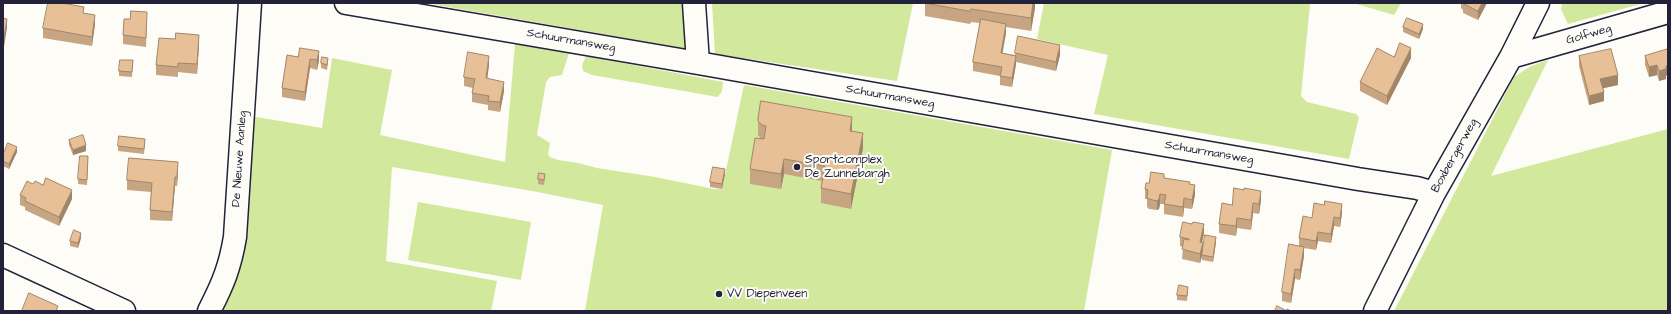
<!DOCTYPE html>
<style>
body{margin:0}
#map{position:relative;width:1671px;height:314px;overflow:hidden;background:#fdfcf7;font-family:"Architects Daughter",sans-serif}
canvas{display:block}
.frame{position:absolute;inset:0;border:4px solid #22223b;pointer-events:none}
</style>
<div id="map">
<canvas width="1671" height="314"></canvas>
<div class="frame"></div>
</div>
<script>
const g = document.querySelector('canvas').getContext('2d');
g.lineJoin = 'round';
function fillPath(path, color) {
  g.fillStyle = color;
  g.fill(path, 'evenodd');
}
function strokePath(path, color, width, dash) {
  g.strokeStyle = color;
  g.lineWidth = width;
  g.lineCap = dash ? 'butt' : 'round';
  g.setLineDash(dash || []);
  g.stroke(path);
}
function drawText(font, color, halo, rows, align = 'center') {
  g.font = font + ' "Architects Daughter",sans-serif';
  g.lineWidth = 4;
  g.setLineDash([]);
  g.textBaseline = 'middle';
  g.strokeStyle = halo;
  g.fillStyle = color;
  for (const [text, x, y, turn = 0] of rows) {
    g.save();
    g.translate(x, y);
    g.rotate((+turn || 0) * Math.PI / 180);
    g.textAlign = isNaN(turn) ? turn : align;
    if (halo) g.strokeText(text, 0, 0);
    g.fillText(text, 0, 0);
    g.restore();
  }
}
const green = new Path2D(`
 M426,3H691L694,50Z
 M712,3H913L897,81L715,54Z
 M1044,3H1322L1310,4L1301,96L1307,102L1356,114L1359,117L1349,159L1094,114L1108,55L1037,39Z
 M1353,3H1401L1394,15Z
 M1562,3H1644L1568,24L1561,9Z
 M515,44L569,53L562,75L550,77L546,82L537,135L550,143L548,154L550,157L558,160L578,163L597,168L655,177L714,189H722L744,85L1112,150L1084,311H585L603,205L532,191L392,167L386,261L497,281L491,311H219L250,116L322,128L332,58L392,70L380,135L505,162Z
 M586,56L723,82L722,91L718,97L592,75L583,71L582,65Z
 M1548,60L1491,176L1668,129V311H1394L1514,77L1531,66Z
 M418,202L531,222L521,280L408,260Z`);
const minor = new Path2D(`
 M346,3L698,63L1358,179L1417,188L1434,193
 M694,3L698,63
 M1511,57L1668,12
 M3,255L124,311
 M209,311C223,284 230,267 235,237L250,3
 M1375,311L1434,193L1511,57L1538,3`);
const wall = new Path2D(`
 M925,3H1035V8L1031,31L1006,27V33L1002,53L1015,55V53L1060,55L1056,71L1016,62L1012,87L1000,85V76L973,71V62L980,23L971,22L970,24L925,16Z
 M1461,3H1487L1478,20L1463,13V10L1461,8Z
 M84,13L95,24L92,46L43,38V28Z
 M147,21L146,47L123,44V35Z
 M1403,27L1423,29L1419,39L1403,32Z
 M199,45L197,74L178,72V77L156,75V65Z
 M1668,49V79L1667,75L1666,76V79L1659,81L1657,75L1649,77L1645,65V56Z
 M287,55L319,60L317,70L310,68L305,101L282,97V88Z
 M1579,56L1618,85L1603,88L1604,101L1589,105L1579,66Z
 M1394,57L1411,58L1387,105L1360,91V82Z
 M133,60L132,77L119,76V71Z
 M321,63H328L327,70L321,68Z
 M489,65L487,79L504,91L500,112L488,110V105L472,102V93L473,88L464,86V77Z
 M758,121L852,132L863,148L851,209L821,203V188L822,181L784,174L781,189L750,184V169L761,139L758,135Z
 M69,140L86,151L73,155L69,145Z
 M145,144L144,154L118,151V146Z
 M17,152L9,169L3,166V155Z
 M88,156L87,185L78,184V179Z
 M178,172L177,186H175L172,221L150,220V210L151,192L127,190V180Z
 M725,174L722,189L710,187V182Z
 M1164,178L1190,185L1195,195L1192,209L1184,208L1183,217L1164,214V204H1160L1159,209L1157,210L1149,209L1147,207V199H1145V189L1149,183Z
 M538,179H545L544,185L538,184Z
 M33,184L72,199L59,226L25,210V207L20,205V195Z
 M1261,200L1259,214L1253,213L1251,230L1237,228L1236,236L1219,233V224L1232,205Z
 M1342,213L1340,227L1334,226L1331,243L1318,241L1316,250L1304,248V256L1300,280L1295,279L1291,303L1282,301V292L1299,246V238L1312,218Z
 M1204,233L1202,242L1203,248L1216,242L1213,262L1202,260V256L1200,263L1182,259L1183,247L1180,246V237Z
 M81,238L78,248L70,246V241Z
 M1188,292L1187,301L1177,300V295Z`);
const shadedWall = new Path2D(`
 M1033,3H1035V8L1031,31V18Z
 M1482,3H1487L1478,20V11Z
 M95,15V24L92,46V37Z
 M7,19V28L3,53V44Z
 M1006,24V33L1001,62V53Z
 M1423,24V29L1419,39V34Z
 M199,35V45L197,74V64Z
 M1060,45V55L1056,71V62Z
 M1411,48V58L1387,105V96Z
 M319,51V60L317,70V60Z
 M489,56V65L486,88V78Z
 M1016,56V65L1012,87V78Z
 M310,59V68L305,101V92Z
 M1657,65V75L1649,77V67Z
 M1666,66H1667V75L1666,76V79L1659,81V71Z
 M1618,75V85L1600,89V79Z
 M504,82V91L500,112V102Z
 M1604,92V101L1589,105V96Z
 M852,117V132L850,131Z
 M863,133V148L851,209V194Z
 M86,145V151L73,155V150Z
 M17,147V152L9,169V164Z
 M784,159V174L781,189V174Z
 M178,162V172L177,186V177Z
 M725,169V174L722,189V184Z
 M175,177V186L172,221V212Z
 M1195,185V195L1192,209V200Z
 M72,190V199L59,226V217Z
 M1261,191V200L1259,214V204Z
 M1160,194V204L1159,209L1157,210V201Z
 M1184,198V208L1183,217V207Z
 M1253,203V213L1251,230V220Z
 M1342,204V213L1340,227V218Z
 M1334,217V226L1331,243V234Z
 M1237,218V228L1236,236V226Z
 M1204,224V233L1200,252V242Z
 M1318,232V241L1316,250V241Z
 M81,233V238L78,248V243Z
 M1216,237V242L1213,262V257Z
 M1203,243V252L1200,263V254Z
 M1304,247V256L1300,280V270Z
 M1295,269V279L1291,303V294Z`);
const building = new Path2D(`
 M48,3H62L84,7L83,13L95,15L92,37L43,28Z
 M925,3H1033L1031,18L971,9L970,11Z
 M1463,3H1482L1478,11Z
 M131,11L147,12L146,38L123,35L124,19H130Z
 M3,18L7,19L3,44Z
 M1407,18L1423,24L1419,34L1403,27Z
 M981,19L1006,24L1001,53L1016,56L1012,78L1000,76L1002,67L973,62Z
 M176,33L199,35L197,64L178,63V67L156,65L159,38L175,39Z
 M1018,36L1060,45L1056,62L1015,53Z
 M1400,43L1411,48L1387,96L1360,82L1377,48L1394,57Z
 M300,48L319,51L317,60L310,59L305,92L282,88L287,55L298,57Z
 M1611,49L1618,75L1600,79L1604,92L1589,96L1579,56Z
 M1668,49V69L1667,66H1666V69L1659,71L1657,65L1649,67L1645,56Z
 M468,52L489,56L486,78L504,82L500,102L488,101L489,96L472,93L475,79L464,77Z
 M322,57L328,58L327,65L321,63Z
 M120,60H133L132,72L119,71Z
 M761,101L852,117L850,131L863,133L851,194L821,188L825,166L784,159L781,174L750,169L755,138L764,139L766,126L762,125L758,121Z
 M83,135L86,145L73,150L69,140Z
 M119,136L145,139L144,149L118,146Z
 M8,143L17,147L9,164L3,161V155Z
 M80,156H88L87,180L78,179Z
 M129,158L178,162L177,177H175L172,212L150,210L152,183L127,180Z
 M713,167L725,169L722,184L710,182Z
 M1151,172L1164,174V178L1190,182L1189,184L1195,185L1192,200L1184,198L1183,207L1164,204L1166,195L1160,194L1159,199L1157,201L1149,199L1147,198L1148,190L1145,189L1146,183H1149Z
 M539,173L545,174L544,180L538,179Z
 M46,178L72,190L59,217L25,201L26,198L20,195L27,181L33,184L35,181L43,185Z
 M1234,188L1244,190V188L1261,191L1259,204L1253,203L1251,220L1237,218L1236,226L1219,224L1222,203L1232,205Z
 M1325,201L1342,204L1340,218L1334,217L1331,234L1318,232L1316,241L1299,238L1303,216L1312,218L1314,203L1324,205Z
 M1183,222L1192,224L1193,222L1204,224L1200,242L1203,243L1200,254L1182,249L1184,239L1189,240V239L1180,237Z
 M74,230L81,233L78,243L70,241Z
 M1205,235L1216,237L1213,257L1202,255Z
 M1289,244L1304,247L1300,270L1295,269L1291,294L1282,292Z
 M1179,285L1188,287L1187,296L1177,295Z
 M29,293L58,306L56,311H22Z
 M1277,306L1287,311V309L1291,311H1275Z`);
const markers = [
 [797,167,4,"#22223b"],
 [719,294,4,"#22223b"]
];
const streetNames = [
 ["Golfweg",1589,35,-16],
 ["Schuurmansweg",571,41,10],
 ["Schuurmansweg",890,97,10],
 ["Schuurmansweg",1209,153,10],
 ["Boxbergerweg",1455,156,-61],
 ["De Nieuwe Aanleg",240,159,-86]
];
const poiNames = [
 ["Sportcomplex",805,160],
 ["De Zunnebargh",805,174],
 ["VV Diepenveen",727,294]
];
fillPath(green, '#d2e89d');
strokePath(minor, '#22223b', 25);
strokePath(minor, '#fdfcf7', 22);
fillPath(wall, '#c7a582');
fillPath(shadedWall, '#a2866a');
fillPath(building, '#e7c097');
strokePath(building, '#a2866a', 1);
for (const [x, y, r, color] of markers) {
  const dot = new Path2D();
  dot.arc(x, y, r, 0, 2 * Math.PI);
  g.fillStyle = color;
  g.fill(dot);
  strokePath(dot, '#fdfcf7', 1.5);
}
drawText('12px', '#22223b', '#fdfcf7', streetNames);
drawText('12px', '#22223b', '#fdfcf7', poiNames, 'left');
</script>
